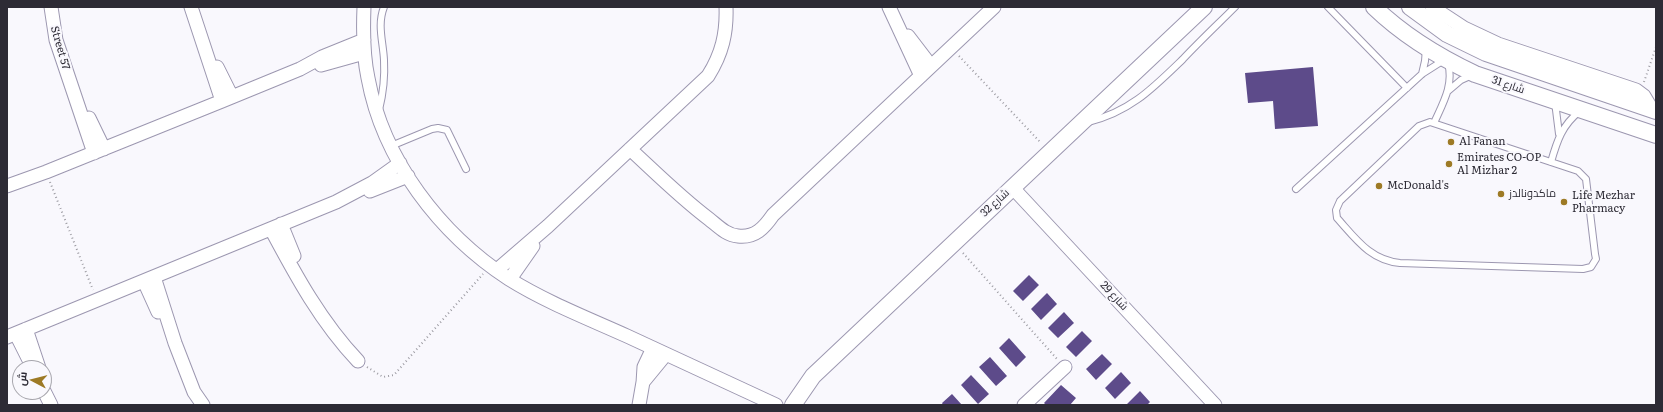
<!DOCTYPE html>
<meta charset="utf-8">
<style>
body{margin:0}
#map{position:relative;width:1663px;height:412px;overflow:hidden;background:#f9f8fd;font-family:Literata,Cairo,serif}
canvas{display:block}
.frame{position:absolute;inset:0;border:8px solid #2d2b35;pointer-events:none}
.north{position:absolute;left:12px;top:360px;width:40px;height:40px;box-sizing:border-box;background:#f9f8fd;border:1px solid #a7a6ad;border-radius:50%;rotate:277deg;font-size:11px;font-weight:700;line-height:16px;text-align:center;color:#2d2b35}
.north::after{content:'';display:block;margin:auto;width:14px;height:18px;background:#9d7a25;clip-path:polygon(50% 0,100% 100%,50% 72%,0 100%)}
</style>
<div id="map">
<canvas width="1663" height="412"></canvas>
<div class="frame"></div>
<div class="north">ش</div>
</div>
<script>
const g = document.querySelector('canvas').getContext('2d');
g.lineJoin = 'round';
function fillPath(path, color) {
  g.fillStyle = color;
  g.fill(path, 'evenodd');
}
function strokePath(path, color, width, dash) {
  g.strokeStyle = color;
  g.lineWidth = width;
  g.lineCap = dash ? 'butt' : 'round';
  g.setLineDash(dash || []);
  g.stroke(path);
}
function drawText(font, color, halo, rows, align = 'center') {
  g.font = font + ' Literata,Cairo,serif';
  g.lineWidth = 4;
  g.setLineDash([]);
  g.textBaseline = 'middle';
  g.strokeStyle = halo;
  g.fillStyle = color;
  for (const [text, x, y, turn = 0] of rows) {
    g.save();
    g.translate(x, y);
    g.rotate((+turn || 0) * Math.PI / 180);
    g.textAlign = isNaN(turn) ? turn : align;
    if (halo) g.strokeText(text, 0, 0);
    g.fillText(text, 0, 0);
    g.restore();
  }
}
const building = new Path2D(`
 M1313,67L1318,126L1275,129L1273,101L1248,103L1245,73Z
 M1029,275L1039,285L1023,301L1013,291Z
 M1047,293L1057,304L1041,320L1031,309Z
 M1064,312L1074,323L1058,338L1048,328Z
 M1082,331L1092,341L1076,357L1066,347Z
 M1009,338L1026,357L1016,367L999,348Z
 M1102,354L1112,364L1096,380L1086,369Z
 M990,357L1007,376L996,386L979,367Z
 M1121,372L1131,383L1115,399L1105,388Z
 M971,375L989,394L978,404L961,385Z
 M1061,385L1076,398L1070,405H1046L1044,403Z
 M1140,391L1150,402L1147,405H1126Z
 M952,394L962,405H943L942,403Z`);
const path = new Path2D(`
 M959,56L1041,143
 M1644,82L1656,47
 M50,182L93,290
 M963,253L1057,359
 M367,367L383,377L394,375L483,274`);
const service = new Path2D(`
 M1328,7L1407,88
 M1422,74L1425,61L1426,48
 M1448,91L1461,80L1472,75
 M1555,102L1559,134
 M379,110C383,94 385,77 384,60C383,41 377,25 384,7
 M1088,122C1130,112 1153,88 1183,59C1200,41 1218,24 1235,7
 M1430,122L1578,171L1586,179L1595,254L1596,259L1591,267L1583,269L1400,263C1370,260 1356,239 1337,218L1336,210L1340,201L1419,126Z
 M1434,123C1443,103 1454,85 1448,63
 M391,146L432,129L438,128L447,130L466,169
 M1551,162C1557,141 1562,125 1580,111
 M1296,189L1422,74L1444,60`);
const minor = new Path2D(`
 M51,7L56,40L94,153
 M191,7L222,101
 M364,7C363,31 363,55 368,78C383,160 440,234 509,279C546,302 587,318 627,336C677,359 726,382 776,405
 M889,7L921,76
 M1432,7L1464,28L1498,44L1636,90L1644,96L1653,111
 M908,36L931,66
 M321,65L364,53
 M217,67L232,97
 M89,118L104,149
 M630,149C656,173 681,198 709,219C718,226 726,235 738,236C755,238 764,228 773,215L994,7
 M7,186L46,172L222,101L300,69L322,57L364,40
 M1012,187L1215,405
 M370,191L408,176
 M281,224L294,256
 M271,229C296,276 321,322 358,361
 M497,270L548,226L708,76C722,54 727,33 726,7
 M154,277L175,343L194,392L203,405
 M510,279L533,246
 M144,281L158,312
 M26,329L39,368
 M16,334L31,364
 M7,337L336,202L372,183L400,163
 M643,383L644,367L653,348
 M44,391L51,405
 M639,405L643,382L666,354
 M1024,405L1065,367`);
const tertiary = new Path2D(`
 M1374,7C1404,36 1437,56 1475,74L1656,135
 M1410,7L1447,34L1486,53L1656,111
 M793,405L813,376L1204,7`);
const markers = [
 [1451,142,4,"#9d7a25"],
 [1449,164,4,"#9d7a25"],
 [1379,186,4,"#9d7a25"],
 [1501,194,4,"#9d7a25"],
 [1564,202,4,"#9d7a25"]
];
const streetNames = [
 ["Street 57",60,48,74],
 ["شارع 31",1508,85,19],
 ["شارع 32",995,203,-43],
 ["شارع 29",1114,296,47]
];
const poiNames = [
 ["Al Fanan",1459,142],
 ["Emirates CO-OP",1457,158],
 ["Al Mizhar 2",1457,171],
 ["McDonald's",1387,186],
 ["ماكدونالدز",1509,194],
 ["Life Mezhar",1572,196],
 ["Pharmacy",1572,209]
];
fillPath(building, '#5d4b8a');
strokePath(service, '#9c97b0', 8);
strokePath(minor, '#9c97b0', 15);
strokePath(tertiary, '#9c97b0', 18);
strokePath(path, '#9d9ca3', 2, [1, 3]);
strokePath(service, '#fff', 6);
strokePath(minor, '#fff', 13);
strokePath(tertiary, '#fff', 16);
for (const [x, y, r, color] of markers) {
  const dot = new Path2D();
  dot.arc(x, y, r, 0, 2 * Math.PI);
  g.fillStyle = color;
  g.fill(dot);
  strokePath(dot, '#f9f8fd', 1.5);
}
drawText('11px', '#2d2b35', '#f9f8fd', streetNames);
drawText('11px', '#2d2b35', '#f9f8fd', poiNames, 'left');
</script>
